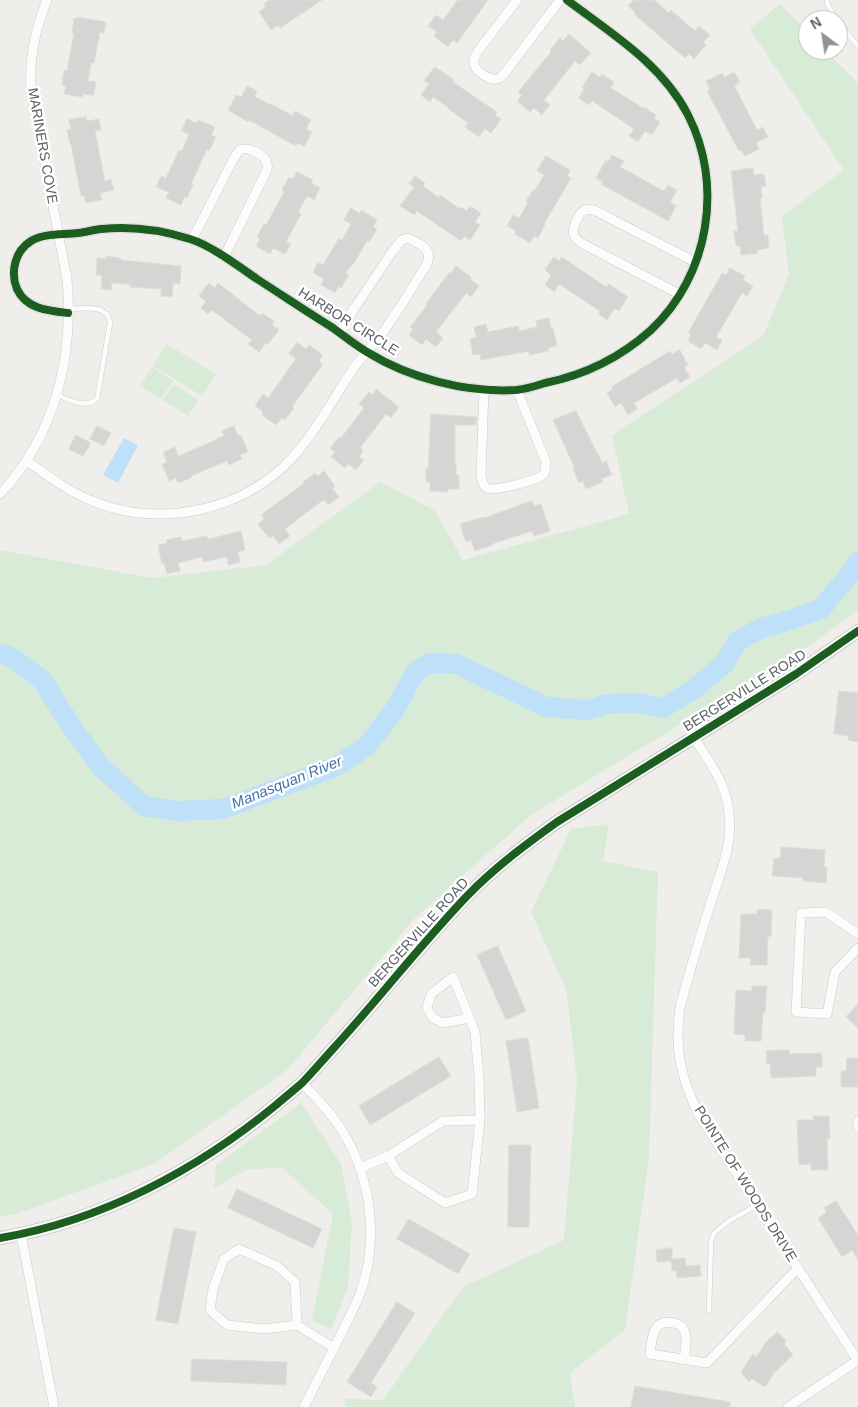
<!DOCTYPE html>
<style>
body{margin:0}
#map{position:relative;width:858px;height:1407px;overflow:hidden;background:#efeeea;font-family:Arial,sans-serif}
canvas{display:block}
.north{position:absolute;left:798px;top:10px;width:50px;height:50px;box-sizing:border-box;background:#fff;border:1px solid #bfc1c3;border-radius:50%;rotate:329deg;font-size:14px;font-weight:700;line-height:20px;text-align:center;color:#5f6368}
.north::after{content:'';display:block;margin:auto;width:18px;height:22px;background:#919496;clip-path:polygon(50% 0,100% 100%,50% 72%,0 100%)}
</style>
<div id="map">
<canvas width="858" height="1407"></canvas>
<div class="north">N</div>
</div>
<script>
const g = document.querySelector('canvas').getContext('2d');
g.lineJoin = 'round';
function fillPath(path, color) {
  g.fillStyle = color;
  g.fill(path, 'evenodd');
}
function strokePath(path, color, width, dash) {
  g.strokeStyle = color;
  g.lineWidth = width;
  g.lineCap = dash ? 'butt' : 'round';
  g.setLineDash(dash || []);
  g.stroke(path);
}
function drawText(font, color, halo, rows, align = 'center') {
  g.font = font + ' Arial,sans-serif';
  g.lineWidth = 5;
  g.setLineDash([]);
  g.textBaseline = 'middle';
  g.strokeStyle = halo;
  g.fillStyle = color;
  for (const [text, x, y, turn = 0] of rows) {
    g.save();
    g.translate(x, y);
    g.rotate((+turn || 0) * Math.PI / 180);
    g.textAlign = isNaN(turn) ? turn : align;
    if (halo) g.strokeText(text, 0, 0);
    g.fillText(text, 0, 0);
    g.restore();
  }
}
const green = new Path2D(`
 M780,4L808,33V50H825L858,83V610L809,646L531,815L414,919L287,1070L154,1164L16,1214L0,1216V550L152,578L266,565L380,482L434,510L463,560L629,514L612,435L763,336L789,274L782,216L844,170L750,29Z
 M167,344L216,374L202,396L153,366Z
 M152,367L173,381L161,399L140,386Z
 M174,384L198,400L188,416L163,400Z
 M609,824L603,861L658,872L649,1157L625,1330L570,1373L575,1407H347L343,1399L383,1400L463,1287L564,1240L577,1080L566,989L531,912L571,829Z
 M301,1103L341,1164L352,1222L348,1287L331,1329L312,1320L333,1214L282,1168L248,1169L214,1188L216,1165Z`);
const water = new Path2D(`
 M124,438L138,445L118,483L103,475Z`);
const river = new Path2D(`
 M0,654L11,657L42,680L72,727L100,766L144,806L177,811L223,809L337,766L367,746L394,711L416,671L430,663L457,664L546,707L588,710L607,704L639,703L663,708L694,689L725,663L737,642L761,628L793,619L821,609L854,569L858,562`);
const building = new Path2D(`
 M270,0H322L280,28L278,25L271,30L259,12L266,7L264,4Z
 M458,0H488L457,43L453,40L448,47L434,36L437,32L428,26L436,15L443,20Z
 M634,0H654L669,13L671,10L695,31L699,26L710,35L703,42L706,45L694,59L689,54L685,58L634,14L635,12L628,6Z
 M77,17L106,22L104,33L100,32L94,63H91L88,81L96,82L94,95L83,94V97L64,94L66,86L62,85L64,70L67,71L74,33H72L74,18L77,19Z
 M569,34L591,53L580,65L575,61L544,100L550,105L542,115L534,108L530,112L517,101L522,95L518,92L551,52L550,50L560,38L563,41Z
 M435,67L454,80L453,82L497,112L495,115L501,119L491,133L485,129L479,137L465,127L468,123L447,108L448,107L433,97L430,102L421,95L429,84L424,81Z
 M592,72L600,77L602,74L614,82L611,88L643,108L644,107L656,115L654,118L660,122L652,135L645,131L638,142L629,136L634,129L592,101L589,105L579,98L584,89L582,88Z
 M734,72L740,82L734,85L757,130L763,127L768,137L756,143L759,149L745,156L741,150L739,151L707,91L710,89L706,81L722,73L724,77Z
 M247,86L257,91L254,96L270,105L271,104L293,116L295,111L311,120L306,129L312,132L304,147L298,143L296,146L249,120L248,122L228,110L236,95L241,97Z
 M86,117L87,121L99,119L101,130L95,131L105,181L111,179L114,190L100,193L102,200L86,203L84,196H81L71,144H70L67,130L71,129L69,120Z
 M187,119L197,123L198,120L215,127L211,135L216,137L209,151L207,149L191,184L193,185L187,198L184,197L181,205L166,198L169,192L156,187L161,176L166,178L179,150L182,151L189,134L182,131Z
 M612,155L624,161L620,167L664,191L668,185L677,190L670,202L676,206L668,221L601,184L603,182L596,178L606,160L608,162Z
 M546,156L570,170L567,176L571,178L544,224L545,225L538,238L534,236L530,243L515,234L516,231L507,226L513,215L519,218L528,203L526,201L534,189L535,190L544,175L537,171Z
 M753,168L754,175L764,174L766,186L761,187L762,198L760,199L764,236L768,235L769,248L757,250L758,253L741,255L740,246H736L734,231H738L731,171Z
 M297,172L313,180L311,183L320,188L314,200L307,196L298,212L301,214L286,242L291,244L285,254L273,248L270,254L256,246L260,239L257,237L264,224L266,225L284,192L282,190L289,177L293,179Z
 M415,176L425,183L423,186L439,198L440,195L460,209L461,207L467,211L470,206L481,213L475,222L480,225L470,240L464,236L461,241L417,211L414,215L400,206L414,187L409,184Z
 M351,208L360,214L361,210L377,220L373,227L377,229L369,242L367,241L354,263L345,273L349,275L341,288L339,286L335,293L321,285L324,279L313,273L318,262L323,265L339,238L342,240L351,224L344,220Z
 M106,256L121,258V260L181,266L180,284L173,283L172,297L161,296V289L130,287V284L112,283L111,290L101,289L102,275H96L97,258L106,259Z
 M554,257L559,261L562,257L606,287L609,284L628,297L619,311L615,308L607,320L598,314L600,311L559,284L554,292L545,285L551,275L545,270Z
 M456,266L471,277L470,279L479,286L471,297L466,293L436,332L443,338L436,347L426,339L422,345L409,335L413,329L410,327L427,305L426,304L433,294L450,272L451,273Z
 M730,268L745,276L743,280L753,286L747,296L742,293L716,337L722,340L717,350L705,343L701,349L688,341L691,334L688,333L722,273L726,275Z
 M209,283L215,288L218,283L260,316L262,313L274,321L272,325L279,330L268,344L266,343L259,352L248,344L252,340L237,329L212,310L208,314L201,308L206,301L199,296Z
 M549,318L551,329L553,328L557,346L548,348L549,351L529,355V351L481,360L480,354L473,355L470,339L476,337L474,327L486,324L488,332L518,326L519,331L537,327L536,321Z
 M297,342L306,349L309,345L323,355L319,361L323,364L292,407L294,408L285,420L282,418L276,425L262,415L263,412L255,406L263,394L268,398L296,359L289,354Z
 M680,350L688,365L684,367L690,377L680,383L677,378L634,403L637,409L628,415L621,403L615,407L607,393L613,389L611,387L670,351L672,354Z
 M376,389L399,407L391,418L386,414L360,448L363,451L359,457L364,460L356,470L348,464L345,468L331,457L335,452L330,448L339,437L341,438L364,408L359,404L369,392L372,395Z
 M576,411L597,453H598L602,463L606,461L612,475L601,479L603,482L586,489L583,481L579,483L573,469H575L553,420Z
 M431,414L477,417L476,425H455V463L456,464V475H459V489H448V492L430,491V482H426V467L428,468Z
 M97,426L111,433L104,446L90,439Z
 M234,426L238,436L241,435L248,452L240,455L242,459L229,465L227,461L191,476V478L178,483L176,478L169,481L162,464L167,462L163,452L175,447L178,456L218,439L217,438L224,436L222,431Z
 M76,435L91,443L83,456L69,449Z
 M324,471L335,486L332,488L339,497L328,505L325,500L319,503L285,529L290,536L279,544L273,536L269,538L258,524L264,519L261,515L304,483L303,482L315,473L318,476Z
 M532,501L534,506L541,504L550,531L534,536L532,531L492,544L493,545L475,551L471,540L466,542L460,524L483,517V518Z
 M241,531L245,550L238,552L240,562L228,565L227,557L203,562L202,557L178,563L180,571L167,574L164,563L162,564L158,545L167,543L166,540L181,537L182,541L207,536L208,539Z
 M839,691L858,693V742L848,740L849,736L834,734Z
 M781,847L825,850L824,867H827L826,883L803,881V878L772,876L774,858H780Z
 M757,909L772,910L771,937L768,936L767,965H750L751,958H739L741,914H757Z
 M498,946L526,1011L506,1020L477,955Z
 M752,986H767L765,1013H763L761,1041H745V1035L734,1034L736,990L752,991Z
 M858,1004V1028L846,1017Z
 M528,1038L539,1108L517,1112L506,1041Z
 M789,1050V1054L822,1053V1067H816V1076L771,1078L770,1064H767L766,1051Z
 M439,1057L451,1076L370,1125L359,1106Z
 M847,1058H858V1087H841V1071H846Z
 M813,1116H829L830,1139H827L828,1170H811V1164L799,1165L797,1120H814Z
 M509,1145H531L529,1227H508Z
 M237,1189L322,1229L313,1248L228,1208Z
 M836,1201L858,1235V1260L852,1250L842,1257L818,1218L827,1212L824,1208Z
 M409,1219L470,1254L458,1274L397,1239Z
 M174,1228L196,1232L178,1324L156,1320Z
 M672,1248V1259L685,1258L686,1266L700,1265L701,1276L677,1278V1271H672L671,1261L657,1262L656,1250Z
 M397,1302L415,1313L371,1383L377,1387L371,1397L347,1382Z
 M778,1332L786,1341L784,1344L793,1355L774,1373L765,1387L752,1379L749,1382L741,1372L753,1354L756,1357L767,1341Z
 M192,1359L287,1362L286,1385L191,1381Z
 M635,1386L730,1402V1407H631Z`);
const lane = new Path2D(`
 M827,0V3L836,20
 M838,23L858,46
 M57,395C70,400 85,409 97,399L110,323C108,303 84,309 68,309
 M709,1311L711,1242L714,1233L729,1221L757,1205`);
const street = new Path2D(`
 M517,0L478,51C476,55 473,59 474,63C475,71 490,81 498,79C500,78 502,76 504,74L560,0
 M192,240L233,160C235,157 237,152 240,150C248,146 266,155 267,164C268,167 267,170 266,172L224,257
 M679,294L583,244C579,241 575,239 574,235C571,229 579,212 585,210C587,209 592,210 594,210L695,262
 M68,313C49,311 26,309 17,289C10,272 15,251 31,241C44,233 63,235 78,233C86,232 93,230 101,229C131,226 162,230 190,239C212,246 238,266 257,279C282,295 307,312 333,328C344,336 355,345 367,352C409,378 466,393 516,390C526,389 536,386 545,383C585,375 621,357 651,330C709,276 724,185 688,115C662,64 611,33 567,0
 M484,389L481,474C482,480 482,485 487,488C494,492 538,480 544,474C546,471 545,466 546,462L517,390
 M27,461C49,477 69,492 95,502C159,528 243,511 291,459C316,432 334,397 355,366C362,357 370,349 377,340C395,317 411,289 427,264C433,248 420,244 408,238L402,240L394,249L350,315L340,333
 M0,494C55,436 74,358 67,279L31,90C29,57 35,31 47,0
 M694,738C708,760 724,780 728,806C735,839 721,871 711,902C700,937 689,972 680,1008C674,1049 681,1078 699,1115L858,1361
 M858,934L826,912L801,913L796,1012L827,1014L835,972L858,948
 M469,1018L443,1023L433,1018L427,1008L431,994L453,977L475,1032L479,1076L480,1120
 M302,1083C317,1098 332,1114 343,1132C372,1180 379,1242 360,1294C353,1311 345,1326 337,1342C326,1364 315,1385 304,1407
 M858,1121V1127
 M360,1168L388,1156L443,1121L480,1120L472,1194L445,1203L398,1173L388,1156
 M21,1234L54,1407
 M297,1325L295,1282L277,1266L239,1249L224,1259L213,1289L210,1310L227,1325L264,1329L297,1325L334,1348
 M684,1359C685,1351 688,1340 685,1332C683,1327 679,1324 674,1323C652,1318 652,1338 650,1354L707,1363L798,1268
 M788,1407L858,1360`);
const secondary = new Path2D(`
 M0,1238C101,1221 197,1170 276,1105C284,1098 293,1091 302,1083C312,1073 322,1061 332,1050C378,1000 420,945 467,896C494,868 525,845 557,822L796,674L858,631`);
const cycleway = new Path2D(`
 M68,313C49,311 26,309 17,289C10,272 15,251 31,241C44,233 63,235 78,233C86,232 93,230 101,229C131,226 162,230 190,239C212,246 238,266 257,279C282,295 307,312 333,328C344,336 355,345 367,352C409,378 466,393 516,390C526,389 536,386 545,383C585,375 621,357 651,330C709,276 724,185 688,115C662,64 611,33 567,0
 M0,1238C101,1221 197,1170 276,1105C284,1098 293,1091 302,1083C312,1073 322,1061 332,1050C378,1000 420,945 467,896C494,868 525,845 557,822L796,674L858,631`);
const streetNames = [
 ["MARINERS COVE",42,146,80],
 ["HARBOR CIRCLE",348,322,32],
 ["BERGERVILLE ROAD",745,691,-32],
 ["BERGERVILLE ROAD",419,933,-48],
 ["POINTE OF WOODS DRIVE",745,1184,58]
];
const waterNames = [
 ["Manasquan River",287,783,-22]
];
fillPath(green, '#d8ebd6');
fillPath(water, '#bfe0f9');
strokePath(river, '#bfe0f9', 20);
fillPath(building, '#d6d5d3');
strokePath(building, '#deddd9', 1);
strokePath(lane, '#cbcccc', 5.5);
strokePath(street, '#cbcccc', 10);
strokePath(secondary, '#cacacb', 14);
strokePath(lane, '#fdfcfc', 4.5);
strokePath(street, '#fdfcfc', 9);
strokePath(secondary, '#fdfcfc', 12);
strokePath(cycleway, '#1b5e20', 8);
drawText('14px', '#5f6368', '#fff', streetNames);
drawText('italic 15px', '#4174aa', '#fff', waterNames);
</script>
